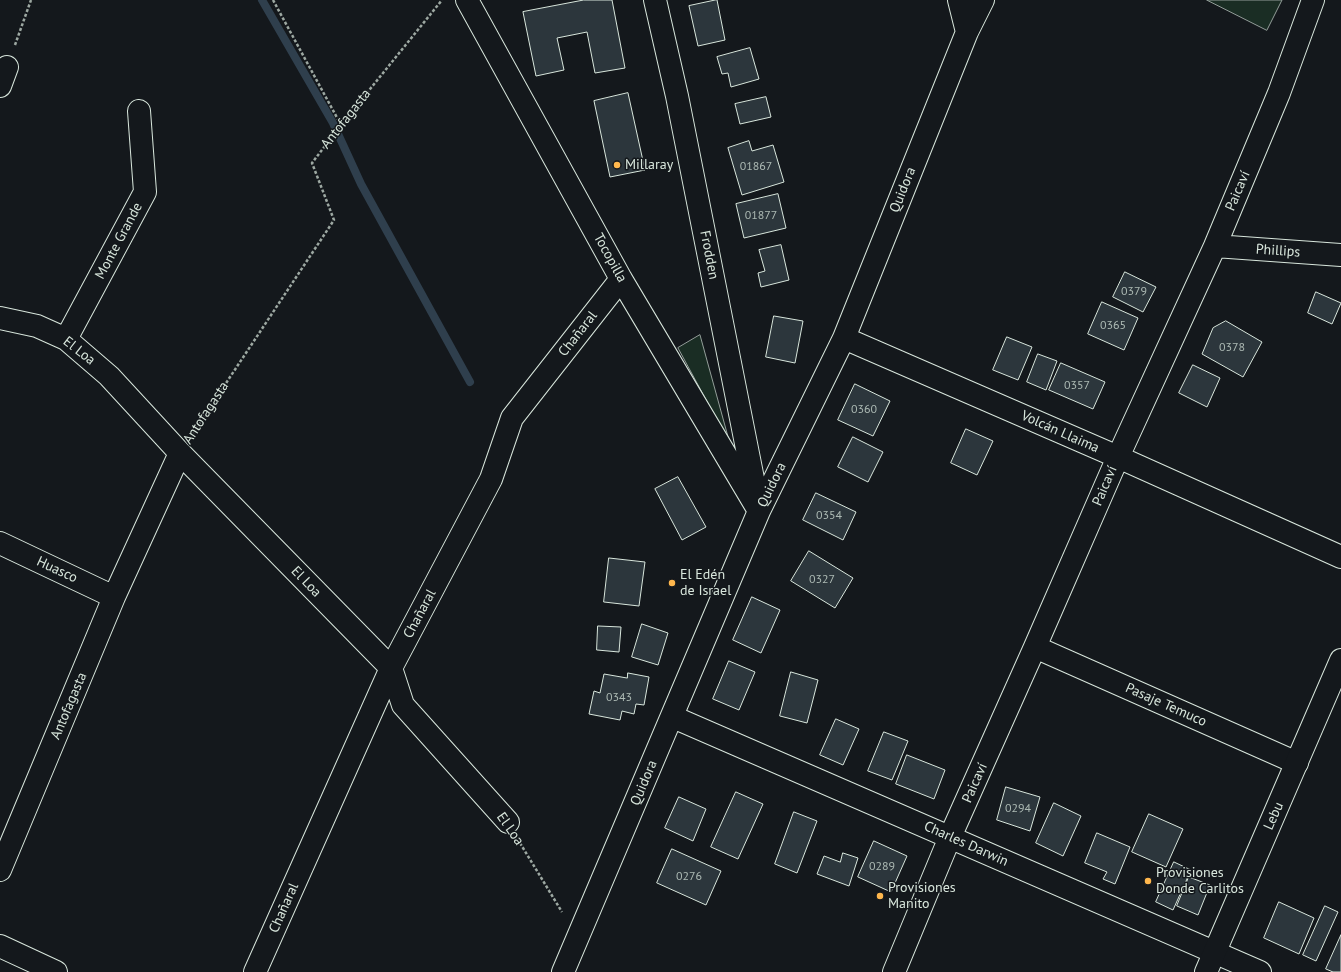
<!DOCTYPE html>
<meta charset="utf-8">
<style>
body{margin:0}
canvas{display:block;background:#14181c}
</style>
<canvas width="1341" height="972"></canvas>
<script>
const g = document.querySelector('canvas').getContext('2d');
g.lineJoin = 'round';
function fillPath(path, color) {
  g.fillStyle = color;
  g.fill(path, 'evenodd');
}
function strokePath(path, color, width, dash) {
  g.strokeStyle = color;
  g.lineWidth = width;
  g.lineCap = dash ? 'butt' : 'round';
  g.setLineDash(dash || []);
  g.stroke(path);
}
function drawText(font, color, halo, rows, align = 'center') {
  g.font = font + ' "PT Sans",sans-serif';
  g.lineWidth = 3;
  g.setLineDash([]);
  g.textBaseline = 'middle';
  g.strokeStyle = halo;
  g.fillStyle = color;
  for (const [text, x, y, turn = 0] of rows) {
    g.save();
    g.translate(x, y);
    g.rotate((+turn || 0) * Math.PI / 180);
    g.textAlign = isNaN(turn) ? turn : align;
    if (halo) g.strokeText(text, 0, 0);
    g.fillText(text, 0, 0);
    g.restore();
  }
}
const green = new Path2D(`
 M1207,0H1282L1267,30Z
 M700,335L730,444L678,348Z`);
const stream = new Path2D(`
 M262,0L333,123L361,184L470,382`);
const building = new Path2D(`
 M584,0H612L625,68L595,73L587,32L557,38L564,70L536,76L523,12Z
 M717,0L725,40L698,46L689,6Z
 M750,48L759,79L731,87L728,73L722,74L717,57Z
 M628,93L645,170L610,177L594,101Z
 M766,97L771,117L740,124L735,104Z
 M749,141L752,151L773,145L784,182L742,195L728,148Z
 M778,194L786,228L744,238L736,204Z
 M781,245L789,280L761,287L758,273L765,271L759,250Z
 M1125,272L1156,287L1143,312L1113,297Z
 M1316,292L1341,303L1332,324L1308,313Z
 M1102,302L1138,318L1124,350L1088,334Z
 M774,316L803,321L795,363L766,357Z
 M1226,321L1262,342L1243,377L1202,354L1213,328Z
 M1007,337L1032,347L1018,380L993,370Z
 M1038,354L1057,361L1046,390L1027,382Z
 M1061,363L1105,382L1093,409L1049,390Z
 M1193,365L1220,378L1207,407L1179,393Z
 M855,384L890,401L873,436L838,420Z
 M966,429L993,441L977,475L951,463Z
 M853,437L883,452L868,482L838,467Z
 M678,477L706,527L682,540L655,489Z
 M816,493L856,512L843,540L803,520Z
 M809,551L853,578L835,608L791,581Z
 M609,558L645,562L639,606L604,602Z
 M752,597L780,610L761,653L733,640Z
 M642,624L668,633L658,665L632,657Z
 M598,626L621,627L619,652L597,650Z
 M729,661L755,672L739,710L713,699Z
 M791,672L818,680L807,723L780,716Z
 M628,673L649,677L644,705L636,704L634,714L622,711L620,720L589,714L594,691L600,693L604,674L627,678Z
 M836,719L859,729L843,765L820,755Z
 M884,732L908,741L892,780L868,771Z
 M907,755L945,770L934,799L896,784Z
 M1006,787L1040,797L1030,831L997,820Z
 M736,792L763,804L738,859L711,847Z
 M679,797L706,809L693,841L665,828Z
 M1054,803L1081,816L1063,856L1036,843Z
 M794,812L817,821L797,873L775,864Z
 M1149,814L1183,829L1166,867L1132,852Z
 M1097,833L1130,847L1115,884L1103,879L1107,872L1085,863Z
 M874,841L907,856L891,892L858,877Z
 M672,849L721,871L706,905L657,883Z
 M843,853L858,858L849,886L817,874L824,856L840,862Z
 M1174,862L1191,870L1173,910L1156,902Z
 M1189,877L1210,885L1198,915L1177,906Z
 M1279,902L1314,918L1299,954L1264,938Z
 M1325,906L1338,912L1316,961L1303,955Z
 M1341,935V972H1333L1326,969Z`);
const path = new Path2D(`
 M273,0L341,125
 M15,45L31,0
 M193,433L334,220L312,163L341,125L442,0
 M520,843L562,912`);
const minor = new Path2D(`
 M467,0L621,279L759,511
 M655,0L677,96L756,494
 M959,0L967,32
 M0,86L7,67
 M1215,246L1341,255
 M0,318L37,326L66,339L109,376L180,453L391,668L403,705L508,822
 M844,338L1118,457L1341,557
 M66,339L145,192L139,111
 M0,543L114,597
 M1035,647L1297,763
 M673,717L1260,972
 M0,870L114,597L180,453
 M0,946L56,972
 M255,972L391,668L491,479L512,418L621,279
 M563,972L759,511L844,338L967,32L983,0
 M894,972L950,837L1035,647L1118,457L1215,246L1279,93L1313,0`);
const major = new Path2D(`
 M1206,972L1341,660`);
const markers = [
 [617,165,4,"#ffb74d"],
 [672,583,4,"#ffb74d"],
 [1148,881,4,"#ffb74d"],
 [880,896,4,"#ffb74d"]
];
const numberNames = [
 ["01867",756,167],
 ["01877",761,216],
 ["0379",1134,292],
 ["0365",1113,326],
 ["0378",1232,348],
 ["0357",1077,386],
 ["0360",864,410],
 ["0354",829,516],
 ["0327",822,580],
 ["0343",619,698],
 ["0294",1018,809],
 ["0289",882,867],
 ["0276",689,877]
];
const streetNames = [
 ["Antofagasta",346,119,-52],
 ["Quidora",903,190,-68],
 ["Paicaví",1238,191,-67],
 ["Monte Grande",119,241,-62],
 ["Phillips",1278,251,4],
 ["Frodden",709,255,79],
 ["Tocopilla",610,258,61],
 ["Chañaral",578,334,-52],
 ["El Loa",79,351,38],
 ["Antofagasta",206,413,-57],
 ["Volcán Llaima",1060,432,24],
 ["Quidora",772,485,-64],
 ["Paicaví",1105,486,-67],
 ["Huasco",57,570,25],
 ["El Loa",306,582,46],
 ["Chañaral",420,614,-62],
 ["Pasaje Temuco",1166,705,24],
 ["Antofagasta",69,706,-67],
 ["Quidora",644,783,-67],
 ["Paicaví",975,783,-66],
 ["Lebu",1274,816,-66],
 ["El Loa",510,829,55],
 ["Charles Darwin",966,844,24],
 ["Chañaral",284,908,-66]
];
const poiNames = [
 ["Millaray",625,165],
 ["El Edén",680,575],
 ["de Israel",680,591],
 ["Provisiones",1156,873],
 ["Donde Carlitos",1156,889],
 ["Provisiones",888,888],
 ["Manito",888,904]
];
fillPath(green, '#1a2d24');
strokePath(green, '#939e99', 1);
strokePath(stream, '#2f3f4d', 8);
fillPath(building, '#2c363c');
strokePath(building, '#d8e6dc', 1);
strokePath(minor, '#d8e6dc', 24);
strokePath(major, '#d8e6dc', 24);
strokePath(path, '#9da8a2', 2.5, [3, 2]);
strokePath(minor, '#14181c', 22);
strokePath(major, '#14181c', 22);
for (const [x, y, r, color] of markers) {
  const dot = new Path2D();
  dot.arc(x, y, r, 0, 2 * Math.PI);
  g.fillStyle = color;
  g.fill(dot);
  strokePath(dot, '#14181c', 1.5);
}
drawText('12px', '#adbab4', null, numberNames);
drawText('14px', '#d8e6dc', '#14181c', streetNames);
drawText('14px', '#d8e6dc', '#14181c', poiNames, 'left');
</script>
